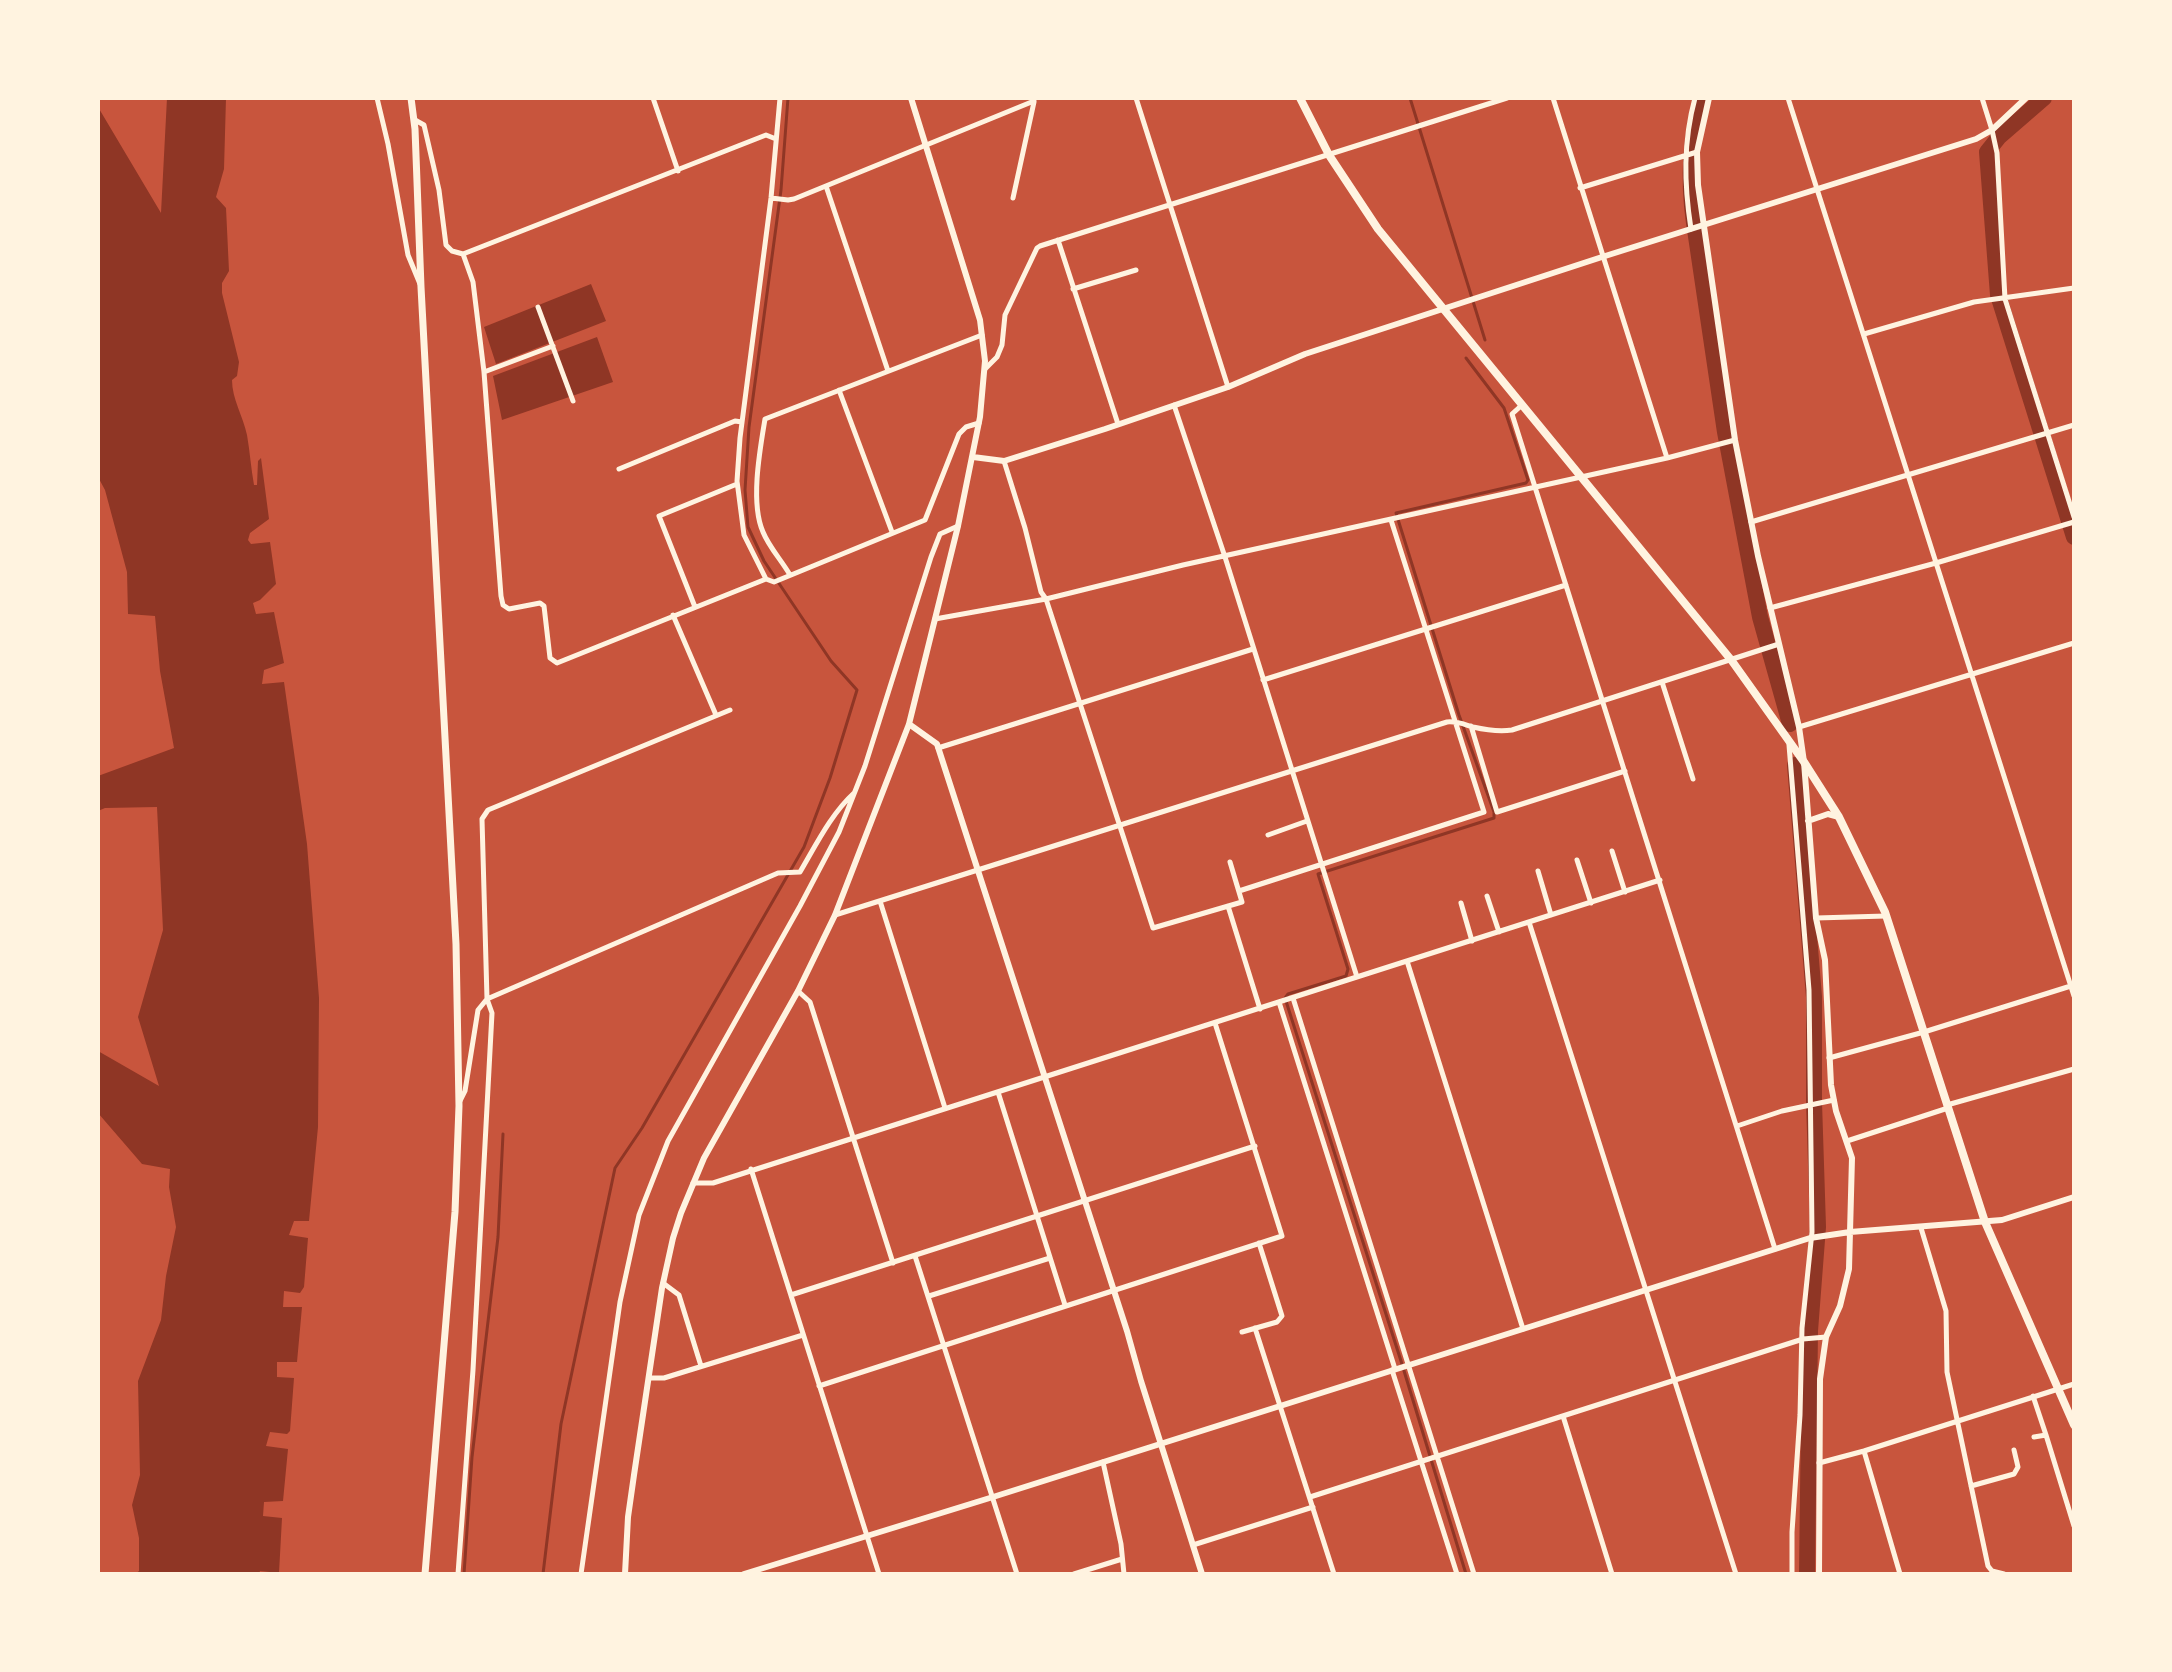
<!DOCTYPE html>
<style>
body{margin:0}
#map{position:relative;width:2172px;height:1672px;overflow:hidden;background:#c8553d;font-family:"Golos Text",sans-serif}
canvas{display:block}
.frame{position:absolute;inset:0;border:100px solid #fff3e0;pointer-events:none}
</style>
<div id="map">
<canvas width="2172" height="1672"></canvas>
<div class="frame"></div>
</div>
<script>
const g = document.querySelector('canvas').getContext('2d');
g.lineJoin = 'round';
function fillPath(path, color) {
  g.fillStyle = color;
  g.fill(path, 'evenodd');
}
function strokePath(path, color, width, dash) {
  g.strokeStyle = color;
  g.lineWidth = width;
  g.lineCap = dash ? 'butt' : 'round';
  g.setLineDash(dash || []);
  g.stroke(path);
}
const water = new Path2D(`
 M167,98H226L224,169L216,197L226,208L229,271L222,283V293L239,362L237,376L232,380C232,399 243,416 247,435C250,452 251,469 254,485H257L258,461L261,458L269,519L250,533L248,540L251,544L270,542L276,584L260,600L253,603L256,614L274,612L284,663L264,670L262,684L284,682L307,844L319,998L318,1127L309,1221H294L289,1235L308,1238L304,1287L300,1293L284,1291L283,1307H302L297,1362H277V1377L294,1378L290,1431L287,1434L270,1432L266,1446L288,1449L283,1501L264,1502L263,1516L282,1518L279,1573L260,1571L259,1574H135L139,1571V1538L132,1505L140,1475L138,1381L161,1320L166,1276L176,1227L169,1187L170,1169L142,1164L98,1113V1051L159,1086L138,1017L163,930L157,807L105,808L98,811V776L174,748L160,671L155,616L128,614L127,572L105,490L98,477V107L161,213Z
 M591,284L606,321L496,364L484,327Z
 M597,337L613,382L502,420L493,376Z`);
const stream = new Path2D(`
 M1410,98L1485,340
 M464,1574L472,1457L498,1237L503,1134
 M543,1574L561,1424L615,1168L642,1128L804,847L830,778L857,690L831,661L764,561L748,527L745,490L749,427L781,190L788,98
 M1466,1574L1401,1361L1285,998L1288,994L1346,976L1348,969L1318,874L1494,818V812L1459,715L1396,513L1526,483L1528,480L1504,408L1466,358`);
const river = new Path2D(`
 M1702,98C1689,140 1688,180 1694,223L1725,432L1760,617L1790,724
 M2044,98L1999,137L1987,152L1998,295L2074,537
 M1795,765L1814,997V1102L1818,1227L1810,1331L1807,1574`);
const minor = new Path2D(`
 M377,98L388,144L408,255L420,284
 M653,98L678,171
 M1136,98L1228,387
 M1553,98L1667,458
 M1788,98L2074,996
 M1982,98L1992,130L1997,153L2005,299L2074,517
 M415,120L424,125L439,190L446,245L452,251L463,254L766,135L776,139
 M826,186L888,371
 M1580,188L1697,152
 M771,198L788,200L794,199L1034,101
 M1013,198L1034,102
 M1691,229C1684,184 1683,142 1695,98
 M1058,240L1118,424
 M463,254L473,282L484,372L501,596L503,605L509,609L540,603L544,606L550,658L557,663L766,579L774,582L925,520L959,434L966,427L979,423
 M1073,289L1136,270
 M538,307L573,401
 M1864,334L1974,302L2074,288
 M985,369L997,357L1002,345L1005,315L1037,248L1040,246L1507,98
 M484,372L553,346
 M839,390L892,532
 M1174,405L1225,557L1357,977
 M1522,405L1512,414L1775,1249
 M1004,461L1025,528L1041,592L1046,599L1153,928L1242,902L1230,862
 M619,469L735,421L742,422
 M1751,522L2074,425
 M790,575C782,561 769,547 763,532C750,503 760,449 765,419L982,335
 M766,579L744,535L737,481L740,438L771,198L780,98
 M695,607L659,516L737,484
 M1770,608L1936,563L2074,522
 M673,615L716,715
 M935,619L1046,599L1183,565L1667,458L1735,440
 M1263,680L1566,585
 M1662,682L1693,779
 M1471,726L1497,812L1625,771
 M1799,727L2074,643
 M1789,745L1809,990L1812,1232L1802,1328L1800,1415L1792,1532V1574
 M938,748L1253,649
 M1268,835L1307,821
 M1612,851L1625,892
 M1577,860L1591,903
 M1538,871L1551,915
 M1239,891L1484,812L1391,520
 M1487,896L1499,932
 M880,901L945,1108
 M1461,903L1472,941
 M1228,906L1260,1009
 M835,915L1447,722C1457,721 1463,724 1473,727C1486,730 1499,732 1512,730L1779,644
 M1816,918L1886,916
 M1529,922L1736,1574
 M1407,961L1523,1329
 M798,991L810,1002L893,1263
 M1293,998L1474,1574
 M1279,1002L1395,1369
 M1829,1058L1924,1032L2074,985
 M998,1092L1065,1305
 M460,1101L465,1091L478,1010L487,999L778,873L800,872C816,845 831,814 854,793
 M1947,1105L2074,1069
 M1737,1126L1782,1111L1834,1100
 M1847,1141L1948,1108
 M751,1169L879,1574
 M693,1183H713L1660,880
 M1921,1228L1946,1311L1947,1372L1988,1566L1992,1571L2004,1574
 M915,1256L1017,1574
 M663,1283L679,1295L701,1366
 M791,1295L1255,1146
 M929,1296L1050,1258
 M1255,1328L1334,1574
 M1242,1332L1277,1322L1282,1316L1259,1243
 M1392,1370L1457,1574
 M649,1378H664L803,1335
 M819,1386L1282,1236L1215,1023
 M2033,1396L2046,1435
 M1563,1416L1612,1574
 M2034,1437L2046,1435L2074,1526
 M1864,1451L1900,1574
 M1103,1462L1121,1544L1124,1574
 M1819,1463L1864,1451L2074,1384
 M1971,1486L2014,1474L2018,1467L2014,1450
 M1310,1497L1803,1339L1826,1337
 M1193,1545L1313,1507
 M458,1574L473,1370L492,1013L487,999L482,819L488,810L730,710
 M581,1574L620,1302L639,1215L668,1141L800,906L839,832L865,766L931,557L940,534L958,526
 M1074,1574L1122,1559`);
const tertiary = new Path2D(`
 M1709,98L1697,152L1698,185L1735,440L1758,556L1799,727L1804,762L1816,918L1825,960L1831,1085L1836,1111L1852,1158L1849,1269L1840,1306L1826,1337L1820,1379L1819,1574
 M973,457L1004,461L1105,429L1228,387L1305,354L1602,257L1976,139L1992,130L2026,98
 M909,724L937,744L1127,1331L1141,1381L1202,1574
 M1808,821L1828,814L1839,817
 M625,1574L628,1517L634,1475L662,1288L673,1238L681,1213L704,1158L798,991L835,915L909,724L958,526L980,417L985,361L980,320L911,98
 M744,1574L993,1497L1810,1238L1850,1232L2002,1220L2074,1197`);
const secondary = new Path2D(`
 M411,98L415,129L421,287L456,944L459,1106L455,1212L425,1574`);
const primary = new Path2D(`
 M1300,98L1329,155L1378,229L1732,661L1804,762L1839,817L1885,912L1985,1222L2074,1425`);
fillPath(water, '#8f3625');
strokePath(stream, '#8f3625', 3);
strokePath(river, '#8f3625', 16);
strokePath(minor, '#fff3e0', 5);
strokePath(tertiary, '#fff3e0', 6);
strokePath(secondary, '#fff3e0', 7);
strokePath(primary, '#fff3e0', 8);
</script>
